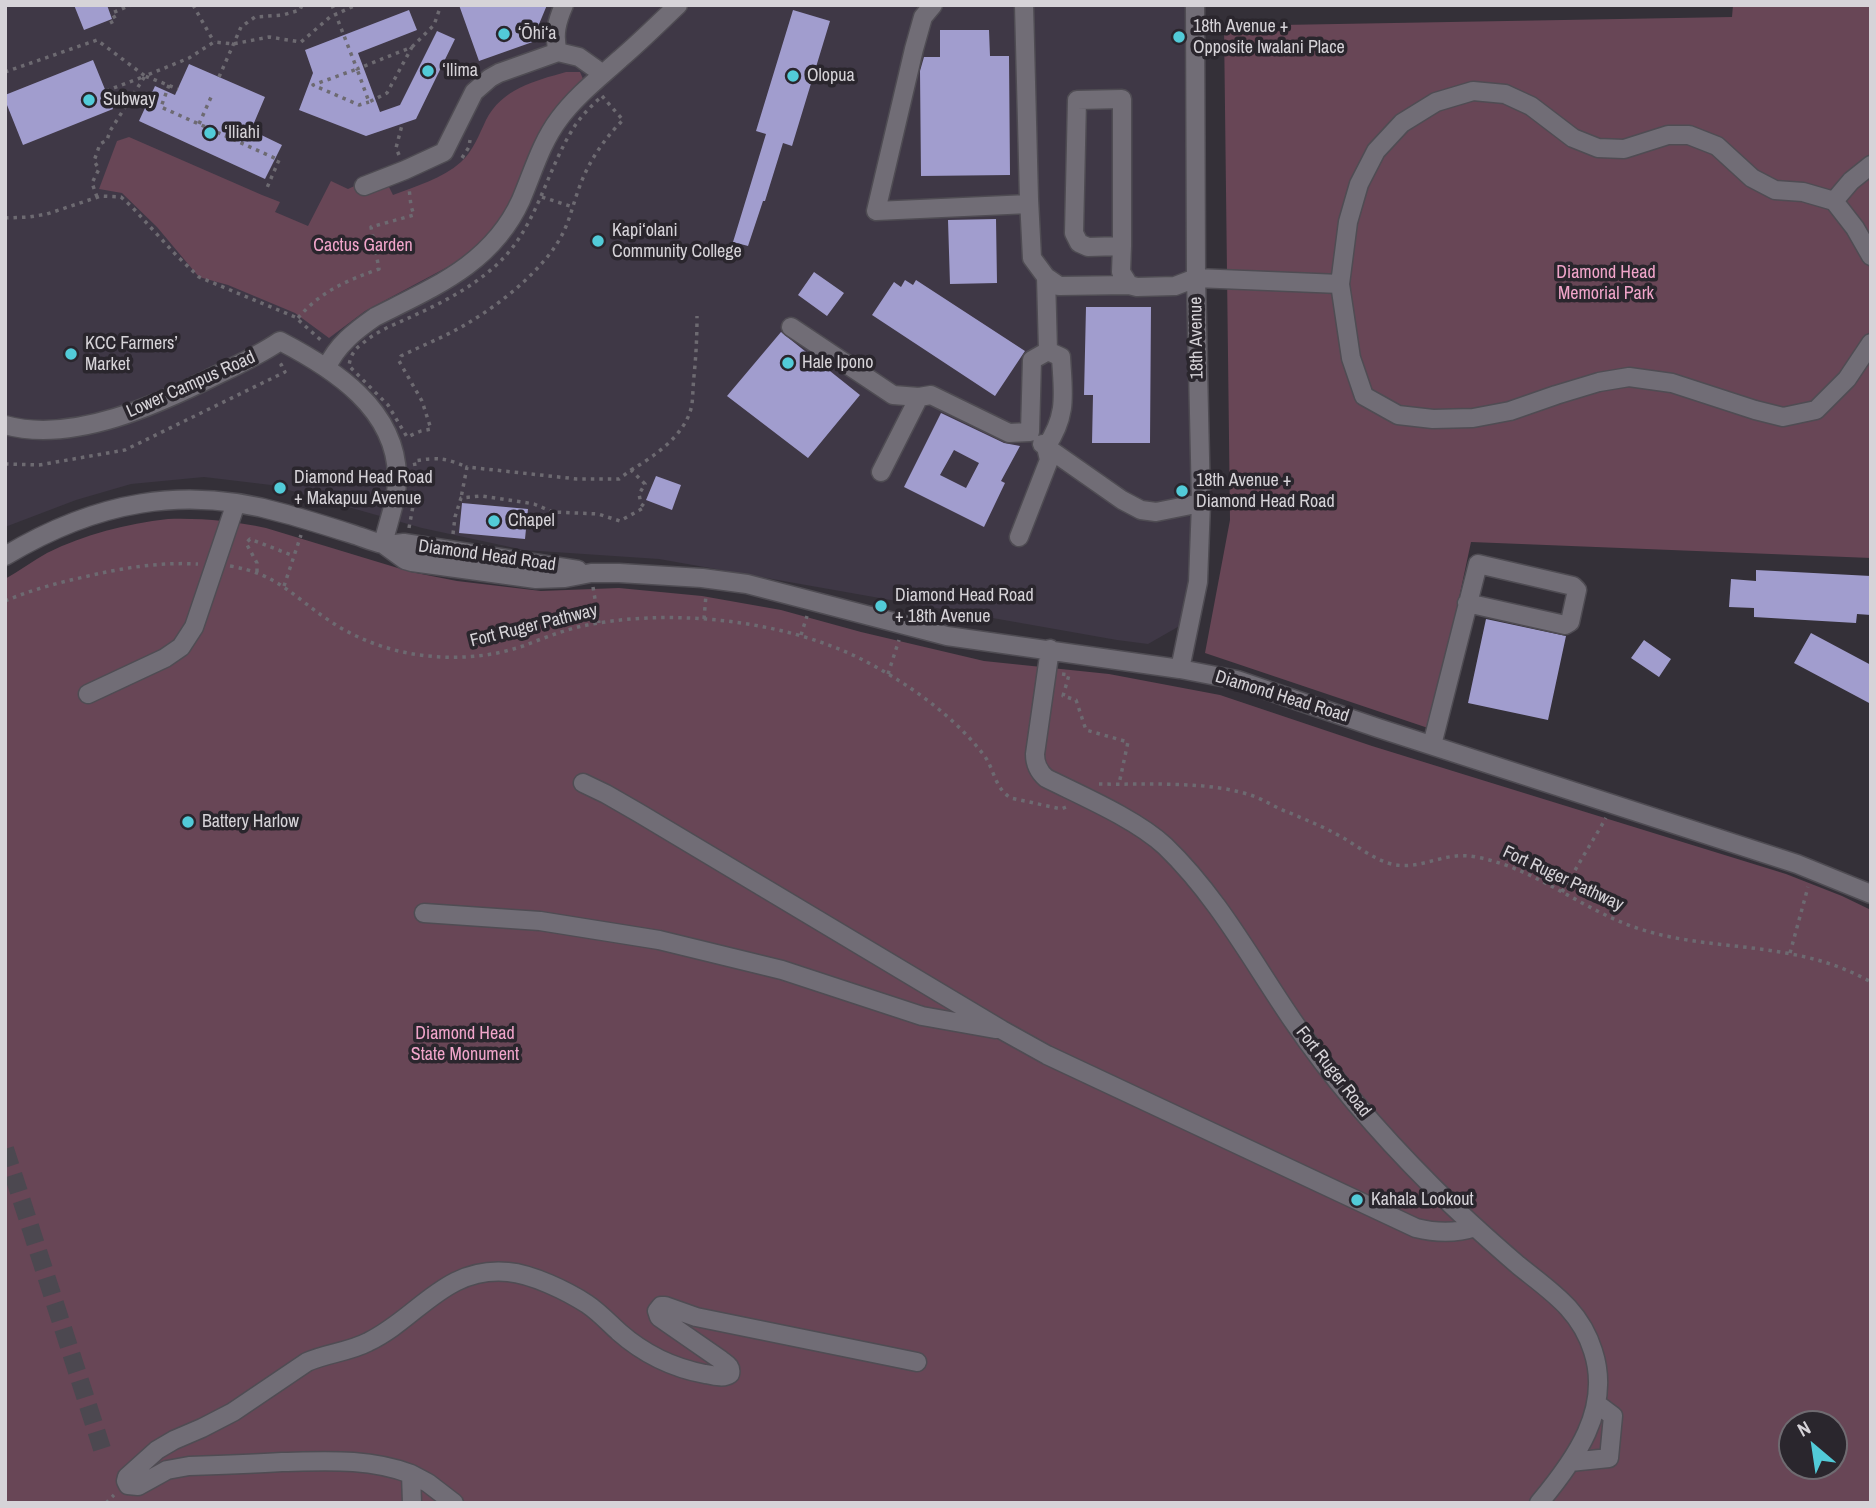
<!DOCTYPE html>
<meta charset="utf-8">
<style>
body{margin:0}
#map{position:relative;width:1876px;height:1508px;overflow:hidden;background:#343038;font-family:"Archivo Narrow",sans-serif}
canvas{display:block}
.frame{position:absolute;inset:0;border:7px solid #d6d3d8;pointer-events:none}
.north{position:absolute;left:1778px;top:1410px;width:70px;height:70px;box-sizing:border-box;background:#2a262d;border:2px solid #6f6b71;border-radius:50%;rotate:331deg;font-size:19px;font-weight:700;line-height:28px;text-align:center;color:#d6d3d8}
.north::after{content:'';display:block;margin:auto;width:24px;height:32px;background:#52cbd8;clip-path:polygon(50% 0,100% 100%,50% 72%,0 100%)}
</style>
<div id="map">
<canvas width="1876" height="1508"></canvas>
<div class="frame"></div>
<div class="north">N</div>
</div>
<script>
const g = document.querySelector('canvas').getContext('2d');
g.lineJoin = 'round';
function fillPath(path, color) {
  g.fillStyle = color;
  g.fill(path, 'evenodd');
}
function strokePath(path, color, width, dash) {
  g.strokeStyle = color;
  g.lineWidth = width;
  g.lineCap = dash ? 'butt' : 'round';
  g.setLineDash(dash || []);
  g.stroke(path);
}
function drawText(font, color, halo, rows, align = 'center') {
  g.font = font + ' "Archivo Narrow",sans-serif';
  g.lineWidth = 7;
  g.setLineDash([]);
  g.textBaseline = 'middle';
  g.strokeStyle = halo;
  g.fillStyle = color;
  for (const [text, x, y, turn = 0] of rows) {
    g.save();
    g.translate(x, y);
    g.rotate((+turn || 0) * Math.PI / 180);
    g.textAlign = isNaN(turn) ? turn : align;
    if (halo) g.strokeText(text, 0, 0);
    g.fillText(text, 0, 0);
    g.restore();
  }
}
const built = new Path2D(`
 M5,5H1185L1197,573L1183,624L1148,644L1117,640L659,559L524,550L422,528L271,485L204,477L131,484L76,500L5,527Z`);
const green = new Path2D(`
 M1733,5H1871V558L1471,542L1431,729L1205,653L1230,520L1224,26L1732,17Z
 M566,72H580L583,79L555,112L509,209L491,234L470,255L365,311L329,338L295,313L228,285L199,277L157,227L122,193L99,189L117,141L129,137L262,195L280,202L275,212L308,226L331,181L348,189L363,182L389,187L393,195C416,186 442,179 461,162C473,151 479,135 486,120C502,89 534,81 566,72Z
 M168,519C201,518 233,521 266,528L411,572L457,581L541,591L619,588L702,596L781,610L861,632L984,661L1109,674L1220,695L1372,746L1786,874L1842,896L1871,910V1503H5V579C19,571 33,561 47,553C85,534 126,524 168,519ZM1792,1424H1834V1466H1792Z`);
const building = new Path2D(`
 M74,5H107L112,19L84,30Z
 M459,5H547L537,29L541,39L479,61Z
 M409,10L417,30L358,53L380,112L400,105L437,31L455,39L416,119L366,136L299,110L313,73L305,50Z
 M793,10L830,21L792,146L783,143L765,201H763L748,246L733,242L766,134L756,131Z
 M940,30H989L990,56H1009L1010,175L921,176L920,71L924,57H940Z
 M93,60L113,109L23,145L5,100V95Z
 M189,64L265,97L251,130L282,145L265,179L139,121L155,86L175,95Z
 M996,219L997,283L950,284L948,220Z
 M814,272L844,293L827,316L798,295Z
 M905,280L913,285L916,280L1025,351L995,396L872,315L894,282L901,287Z
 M1086,307H1151L1150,443H1092L1093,395H1084Z
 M781,332L860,395L808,458L727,396Z
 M941,413L1004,443L1020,446L1001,481L1005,483L984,527L904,487ZM954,450L979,463L966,488L940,475Z
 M656,476L681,485L672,510L646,500Z
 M462,503L528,509L525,539L459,533Z
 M1756,570L1871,576V615L1857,614L1856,623L1754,617V608L1729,607L1731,579L1756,581Z
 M1486,619L1566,636L1548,720L1468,703Z
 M1811,633L1871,665V704L1794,663Z
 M1644,640L1671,659L1659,677L1631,658Z`);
const minorTunnel = new Path2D(`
 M5,1149L104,1455`);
const path = new Path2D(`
 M193,5L214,42
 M332,5L357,69L412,47L387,93L369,102L357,69L313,85L359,105L369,102
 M110,23L116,20L112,13L131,5
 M412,47L434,25L441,5
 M5,72L97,40L145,76L189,58L214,42L233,44L269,37L301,42L330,17L356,5
 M219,77L241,27L255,17L283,15L300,10L302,5
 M169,85L161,107L279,160L266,190
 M106,91L145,76L178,89
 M602,96L623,120C603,140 587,164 578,191C573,205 570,218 564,231C547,267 502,303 468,323C447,336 423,345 401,356L399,361L422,401L431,429L421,431L407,437L388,405L349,366C350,357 354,349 362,344C376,331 396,324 413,316C439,304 465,291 487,273C535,236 542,181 571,132C579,118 590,107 602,96Z
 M199,124L212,95
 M399,155L396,148L402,125
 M462,158L469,147L470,140
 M97,197L92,183L99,169L94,161L100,144L107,140L110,131L145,76
 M542,197L573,207
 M5,218L29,217L47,214L101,196L121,197L132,207L176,255L199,277L295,317L323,342
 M298,318C321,291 346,281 379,269L371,227L414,215L411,206L409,188
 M5,464L39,465L125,450L285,372L281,365L286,362
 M415,466L414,461C438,457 445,458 467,467
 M631,470C655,456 687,434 692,404C693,395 693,385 694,376C696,356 697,337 697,316
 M409,528L415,495
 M453,534L455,517L461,498L481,496L522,502L534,504L553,512L598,514L620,521L645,507L641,504L639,494L645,484L631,470L619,479H577L467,467L461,498
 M230,566C278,574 292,596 330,621C355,638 384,649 413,654C450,660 488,658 523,646C541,639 559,632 578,627C665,607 783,619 863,660C907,683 952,714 983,754C994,767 994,788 1011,798L1061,809L1069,806
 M257,572V563L246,543L250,539L294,556
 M284,586L301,535
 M593,587L599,623
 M5,601C31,590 57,583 84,577C122,568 158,562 198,564
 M704,619L706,595
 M801,635L807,616
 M888,674L899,640
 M1062,674L1069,675L1063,696L1076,700L1086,730L1128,742L1119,784
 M1099,784C1148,785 1211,780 1256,797C1268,802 1278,809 1290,813C1306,820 1322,826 1338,835C1355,844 1370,857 1388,863C1418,873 1444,850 1476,857C1536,868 1583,911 1640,929C1689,945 1741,944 1791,954C1819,959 1846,968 1871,982
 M1562,892L1606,818
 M1790,953L1808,887
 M106,1503L114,1495`);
const minor = new Path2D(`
 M933,5L923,17L914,49L876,211L1029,204
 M1024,5L1029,199L1032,258L1046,277L1059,286L1129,285
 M558,52C553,35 557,21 564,5
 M364,186L405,170L444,152L474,92L490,78L499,73L558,52L579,57L603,74
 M1834,201L1851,181L1871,165
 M1122,246L1088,247L1079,243L1074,233L1077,100L1122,99V246L1121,272L1129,285L1137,287L1175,286L1196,278L1340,284L1348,222L1359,184L1376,151L1402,123L1436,102L1473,91L1505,94L1531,106L1573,138L1598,148L1624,149L1668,135H1689L1717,146L1752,178L1775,190L1803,192L1834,201L1855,228L1871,256
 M1340,284L1351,358L1364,396L1398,415L1433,419L1473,418L1510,411L1556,395L1599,382L1629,377L1672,383L1755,410L1783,417L1816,410L1847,379L1871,343
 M791,327L893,395L919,397
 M327,367C337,345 355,331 375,317C434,287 492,264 521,200C533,172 541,143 559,119C576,96 599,78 620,59C640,42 659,23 678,5
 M5,425C73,444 159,404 219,374C240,364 261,354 280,341C334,369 396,409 397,476C398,498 388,522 383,544
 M1042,444L1122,500L1141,510L1156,512L1201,503
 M881,472L919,397L931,395L1009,433L1030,432L1032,360L1048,351L1046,277
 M1019,537L1049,460L1046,447C1068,414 1063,394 1061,357L1048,351
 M383,544L405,560L412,562L536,579L565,578L591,573H619L702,578L747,584L947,636L1180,669L1237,680L1378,728L1797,864L1871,894
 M5,556C95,502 184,484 286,514C308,520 330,527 352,534C362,537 373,542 383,544C389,545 397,544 404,543L578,570
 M1050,649L1035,754C1035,764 1038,771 1046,778C1082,796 1136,819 1165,846C1218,897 1252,961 1293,1021C1333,1080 1382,1136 1432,1186C1460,1214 1489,1240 1518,1265C1550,1291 1580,1309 1593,1351C1612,1409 1575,1460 1539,1503
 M1180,669L1198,582L1201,503L1196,278L1195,5
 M88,694L165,658L181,647L194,627L236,503
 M1432,745L1478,564L1573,586L1577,590L1570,622L1565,625L1467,603
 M583,783L606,794L639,813L1002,1030L1047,1055L1416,1228C1436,1233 1455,1234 1475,1227
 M424,913L540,921L659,940L782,970L922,1016L995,1029
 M1570,1462L1609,1458L1613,1416L1597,1404
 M411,1474L428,1483L454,1503
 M412,1503L411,1474C369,1458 326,1461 282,1462C251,1464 220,1465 189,1466L167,1470L138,1486L128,1485L126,1481L127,1477L157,1450L174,1440L202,1428L233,1412L307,1362C327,1353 349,1352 368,1342C418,1318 445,1266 508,1272C532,1274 567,1291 587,1304C599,1312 609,1323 619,1332C644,1354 673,1368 705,1374C714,1375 723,1379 730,1374C732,1366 726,1364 721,1360L659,1317L657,1311L661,1306H665L696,1317L917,1362`);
const markers = [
 [504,34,7,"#52cbd8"],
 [1179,37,7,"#52cbd8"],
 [428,71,7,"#52cbd8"],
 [793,76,7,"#52cbd8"],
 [89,100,7,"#52cbd8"],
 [210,133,7,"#52cbd8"],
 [598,241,7,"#52cbd8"],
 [71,354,7,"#52cbd8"],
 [788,363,7,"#52cbd8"],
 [280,488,7,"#52cbd8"],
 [1182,491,7,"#52cbd8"],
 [494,521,7,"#52cbd8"],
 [881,606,7,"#52cbd8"],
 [188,822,7,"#52cbd8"],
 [1357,1200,7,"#52cbd8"]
];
const poiNames = [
 ["18th Avenue +",1193,27],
 ["Opposite Iwalani Place",1193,48],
 ["‘Ōhi‘a",518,34],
 ["ʻIlima",442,71],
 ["Olopua",807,76],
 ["Subway",103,100],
 ["ʻIliahi",224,133],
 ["Kapi‘olani",612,231],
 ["Community College",612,252],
 ["KCC Farmers’",85,344],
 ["Market",85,365],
 ["Hale Ipono",802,363],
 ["Diamond Head Road",294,478],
 ["+ Makapuu Avenue",294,499],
 ["18th Avenue +",1196,481],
 ["Diamond Head Road",1196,502],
 ["Chapel",508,521],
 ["Diamond Head Road",895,596],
 ["+ 18th Avenue",895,617],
 ["Battery Harlow",202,822],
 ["Kahala Lookout",1371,1200]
];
const parkNames = [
 ["Cactus Garden",363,246],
 ["Diamond Head",1606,273],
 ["Memorial Park",1606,294],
 ["Diamond Head",465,1034],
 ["State Monument",465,1055]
];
const streetNames = [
 ["18th Avenue",1197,338,-91],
 ["Lower Campus Road",191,385,-24],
 ["Diamond Head Road",487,556,8],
 ["Fort Ruger Pathway",534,626,-14],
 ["Diamond Head Road",1282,697,17],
 ["Fort Ruger Pathway",1563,879,25],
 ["Fort Ruger Road",1333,1072,52]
];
fillPath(built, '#3f3846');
fillPath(green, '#684656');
fillPath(building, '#a19dce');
strokePath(minorTunnel, '#4c4850', 18, [18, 9]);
strokePath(minor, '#4f4c53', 21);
strokePath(path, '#6d6a71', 3.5, [3.5, 5]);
strokePath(minor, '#716d76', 18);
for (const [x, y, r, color] of markers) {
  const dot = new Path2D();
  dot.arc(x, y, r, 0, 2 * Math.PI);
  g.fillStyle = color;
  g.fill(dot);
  strokePath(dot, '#2a262d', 2.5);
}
drawText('18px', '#d6d3d8', '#2a262d', poiNames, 'left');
drawText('18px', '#f1a5ca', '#2a262d', parkNames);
drawText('18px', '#d6d3d8', '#2a262d', streetNames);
</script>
